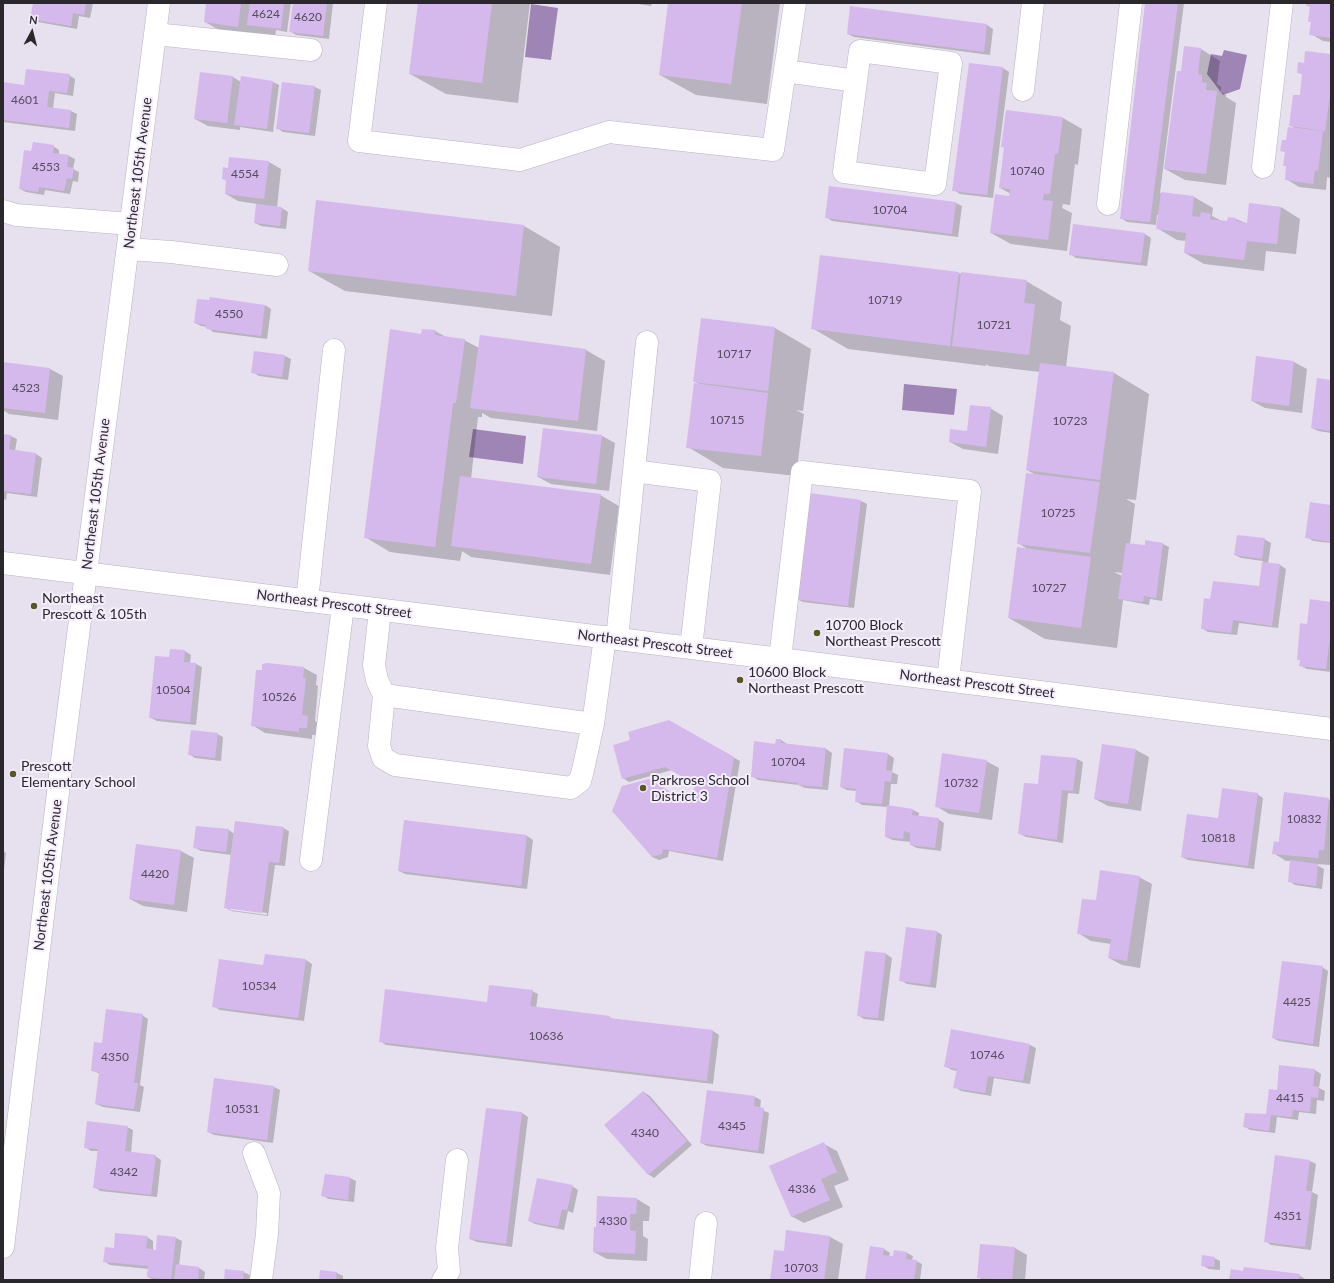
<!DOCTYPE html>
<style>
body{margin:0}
#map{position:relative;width:1334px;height:1283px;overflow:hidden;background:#e7e0ee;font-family:Lato,sans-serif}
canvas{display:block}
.frame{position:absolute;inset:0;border:4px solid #2a282d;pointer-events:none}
.north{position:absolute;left:12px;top:12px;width:40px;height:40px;-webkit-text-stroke:3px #f5edfc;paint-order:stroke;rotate:7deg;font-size:11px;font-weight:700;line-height:16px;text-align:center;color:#2a282d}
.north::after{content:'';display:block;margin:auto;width:14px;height:18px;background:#2a282d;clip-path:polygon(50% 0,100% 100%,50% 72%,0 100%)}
</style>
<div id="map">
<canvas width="1334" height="1283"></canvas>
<div class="frame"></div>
<div class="north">N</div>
</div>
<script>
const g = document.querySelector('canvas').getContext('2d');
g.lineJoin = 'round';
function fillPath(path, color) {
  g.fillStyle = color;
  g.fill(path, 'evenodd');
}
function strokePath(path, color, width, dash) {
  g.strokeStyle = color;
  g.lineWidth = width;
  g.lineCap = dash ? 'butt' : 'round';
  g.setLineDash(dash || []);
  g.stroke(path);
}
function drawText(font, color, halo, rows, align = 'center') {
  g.font = font + ' Lato,sans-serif';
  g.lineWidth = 4;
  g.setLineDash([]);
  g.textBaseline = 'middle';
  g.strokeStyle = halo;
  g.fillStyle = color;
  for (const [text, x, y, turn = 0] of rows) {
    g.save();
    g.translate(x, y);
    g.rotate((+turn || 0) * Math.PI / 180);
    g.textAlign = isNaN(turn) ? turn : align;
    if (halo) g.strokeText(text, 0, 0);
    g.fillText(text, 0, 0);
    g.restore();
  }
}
const water = new Path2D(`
 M531,4L558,8L551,60L525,57Z
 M1224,50L1247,55L1240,89L1223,95L1207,74L1211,54L1222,56Z
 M904,384L957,389L954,415L902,410Z
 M473,429L526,436L523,464L469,457Z`);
const shadow = new Path2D(`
 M34,3H93L90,18L79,16L77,29L38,22L32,18Z
 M208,3H291L287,32L276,30L274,47L241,42L205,22Z
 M294,3H333L329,39L296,35L290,31Z
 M419,3H530L518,103L446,94L410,74Z
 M632,3H652L651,6Z
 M669,3H780L767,104L696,95L660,75Z
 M1146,3H1184L1160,193L1194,197L1213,208L1212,216L1222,221L1228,222L1236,219L1248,224L1250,204L1281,207L1300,219L1296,254L1266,251L1264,271L1204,264L1185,253L1186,241L1177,240L1157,228L1159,215H1157L1156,225L1127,222L1121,218Z
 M1307,3H1331V42L1323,41L1311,34L1312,23L1309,21L1311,8L1307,5Z
 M851,7L987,25L993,29L990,55L854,37L848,34Z
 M1201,49L1220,61L1217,84L1221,87V92L1226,95V97L1236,103L1226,185L1185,180L1165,169Z
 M1331,55V136H1329L1331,137L1330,178L1327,177L1326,190L1299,187L1286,179L1287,167L1284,165L1286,153L1282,150L1296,129L1290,125L1301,97L1303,75L1298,72L1305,64Z
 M970,64L1003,68L1009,72L993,198L960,194L954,190Z
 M69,75L75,79L73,96L55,93L53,108L71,111L77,114L75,131L3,122V83L25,86Z
 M233,77L241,82L242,77L273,82L279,85L273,132L240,127V130L208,126L195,119Z
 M283,83L315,87L321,90L315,136L283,132L277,128Z
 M1007,111L1063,118L1082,129L1078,165L1075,164L1070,205L1063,204L1062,208L1072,213L1067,251L1011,244L991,233L1011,194L1000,188L1005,148L1002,146Z
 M53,146L59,150V154L69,156L75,159L73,169L79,172L78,182L73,181L70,194L45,190L44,195L26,192L20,189Z
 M269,162L281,169L277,208H282L288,212L286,229L261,226L255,223L257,204L238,201L226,194L227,181L223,179Z
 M317,201L524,226L560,247L552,316L345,291L309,271Z
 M956,203L962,206L958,237L832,221L826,217Z
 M1145,234L1151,238L1147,266L1076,258L1070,254Z
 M958,273L962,274L1026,281L1062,302L1060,320L1071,326L1066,367L1114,373L1149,394L1136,500L1126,499L1135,504L1130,544L1146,546V541L1163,544L1169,547L1162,601L1150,599L1149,605L1123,600L1117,648L1045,639L1009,618L1029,550L1018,543L1036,475L1027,470L1040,372L989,366L986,364V366L848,349L812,328ZM1114,572L1123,573L1122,576Z
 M265,305L271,309L267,339L213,332L207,327L201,326L195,323Z
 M775,328L811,349L803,411L796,410L804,414L796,476L723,468L688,447L701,385L694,381Z
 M435,331L446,337L464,340L479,348L480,336L586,350L605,361L597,431L491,418L482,413V417H478L471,479L600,495L619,506L610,575L471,557L462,551L460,561L390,552L365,537L422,335Z
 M255,352L285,356L291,359L288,380L259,376L252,372Z
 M1257,358L1294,362L1307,369L1302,413L1265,408L1252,401Z
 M3,363L50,369L63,376L58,420L9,414L3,410Z
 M1331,381V433L1318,431L1312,428Z
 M990,408L1003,416L998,454L963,449L950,442L968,432Z
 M544,429L602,436L615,443L609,491L551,484L538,477Z
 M3,435L11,436L17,439L15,451L36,454L42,458L37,497L7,493L6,500L3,499Z
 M861,501L867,504L854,608L803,602L797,599Z
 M1331,506V543L1313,541L1307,537Z
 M1264,539L1271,543L1268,564L1280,565L1286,569L1278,628L1239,623L1237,635L1208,632L1202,628L1211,600L1260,587L1263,561L1241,558L1235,555Z
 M1331,603V672L1307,669L1301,666V661L1298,659L1308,625Z
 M185,651L191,655L190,663L196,664L202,667L196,725L157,721L151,718L170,659Z
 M304,668L317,675L316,685L318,686L315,721L321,725L319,735H312V739L265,733L252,725Z
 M669,721L740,761L723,861L669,851L668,857L659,860L652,857L648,780L675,795L693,799L696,783L672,770L629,782L623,778L632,741Z
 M217,734L223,737L221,761L195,758L189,754Z
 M781,740L787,744L826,749L832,753L828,790L805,788L798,785L758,780L752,776Z
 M1103,745L1136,750L1149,757L1141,811L1108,806L1095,799Z
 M845,750L888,754L894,758L892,772L898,775L897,784H891L889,807L913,810L919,813L918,817L938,819L944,823L941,851L917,848L911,845V842L893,840L886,837L888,807L862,805L856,801L857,791L847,790L841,787Z
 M1077,759L1083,762L1079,794L1068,793L1063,843L1026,837L1020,834L1039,785Z
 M986,761L999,768L992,820L949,814L936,806Z
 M1257,794L1263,798L1254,869L1188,860L1182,857L1219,819Z
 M1284,794L1331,800V865L1315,864L1324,869L1322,889L1295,885L1289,881L1291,861H1286L1273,853L1279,843Z
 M405,821L527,836L533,840L527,889L405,874L399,871Z
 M283,828L289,831L285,866L275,865L268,916L231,911L225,907L232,855L201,851L194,847L229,830L234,834ZM230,908L267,913V915L230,910Z
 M137,845L181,851L194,858L187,912L143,906L130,899Z
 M3,851L6,853L3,879Z
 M1139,877L1152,884L1140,968L1122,965L1109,958L1111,944L1091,941L1078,933L1097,901Z
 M936,931L942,935L936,988L907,984L900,980Z
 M886,954L892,958L884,1021L864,1019L858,1015Z
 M306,960L312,964L304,1021L220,1010L213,1006L264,966Z
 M1322,967L1328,971L1319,1047L1279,1041L1273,1038Z
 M532,991L538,994L536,1008L609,1017L616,1020L713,1031L719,1035L713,1084L386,1045L380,1041L488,1003Z
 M142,1015L148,1019L140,1085L144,1087L140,1112L103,1107L96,1104L100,1074L92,1070L103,1044Z
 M1030,1045L1036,1048L1030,1084L994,1078L991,1096L961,1091L955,1087L957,1071L952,1070L945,1066Z
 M1315,1070L1321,1074L1319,1088L1325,1091L1324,1101L1317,1100L1316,1114L1299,1112L1298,1120L1277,1117L1275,1133L1250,1130L1244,1126L1267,1115L1278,1091Z
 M215,1080L274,1087L280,1090L273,1143L214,1135L208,1132Z
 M644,1092L650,1096L692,1145L654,1178L648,1174Z
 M755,1097L761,1100L760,1109L769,1113L764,1154L707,1146L701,1143Z
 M487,1110L522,1113L528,1117L512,1247L477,1242L470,1239Z
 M127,1127L133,1130L131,1153L155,1156L161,1160L157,1197L100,1191L94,1187L98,1151H91L85,1147Z
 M824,1144L837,1151L849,1180L834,1186L843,1207L804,1223L791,1216Z
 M1310,1161L1316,1164L1312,1192L1318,1195L1311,1250L1271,1245L1265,1241Z
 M325,1175L350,1178L356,1181L354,1202L329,1199L323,1196Z
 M572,1186L578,1190L573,1213L568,1211L564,1230L535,1224L529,1221Z
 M637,1199L650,1207L649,1221H643V1236L648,1239L647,1261L607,1259L594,1252Z
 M147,1237L153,1241V1250L157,1251L176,1238L182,1241L179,1266L199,1268L205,1272L204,1280H154L148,1277L149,1269L110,1265L104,1261L114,1249Z
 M830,1237L843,1244L838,1280H771L784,1252Z
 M1015,1248L1027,1255L1025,1280H983L978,1277Z
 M884,1249L890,1253L889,1257H894L907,1253L913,1256L912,1260L916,1261L922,1264L920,1280H866Z
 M1214,1258L1220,1261V1270L1209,1269L1202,1265Z
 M321,1271L337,1273L343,1276V1280H320Z
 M243,1272L250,1275L249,1280H225Z
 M1243,1272L1299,1275L1305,1279V1280H1230Z`);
const building = new Path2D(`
 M33,3H86L84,15L73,13L71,26L30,19Z
 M206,3H241L238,27L204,22Z
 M250,3H284L281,29L247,25Z
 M293,3H327L323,36L289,32Z
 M418,3H492L482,83L409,74Z
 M668,3H742L731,84L659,75Z
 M1145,3H1178L1150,222L1120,219Z
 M1306,3H1331V38L1309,35L1311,22H1308L1310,6H1306Z
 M850,6L987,24L984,52L847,34Z
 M1184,46L1201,48L1198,74L1202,75V82L1207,83L1206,90L1217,91L1206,174L1164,169L1177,71H1181Z
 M1305,51L1331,54V87L1325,131L1289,126L1293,95H1300L1302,74L1297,73L1298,62L1304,63Z
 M969,63L1003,67L987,195L952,191Z
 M26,69L70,74L67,93L49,91L47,107L71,110L69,128L3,120V82L24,85Z
 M200,72L233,76L227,123L194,119Z
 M241,76L273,81L267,129L234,125Z
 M282,82L315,86L309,133L276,129Z
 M1006,110L1063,117L1058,154H1055L1050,194H1044L1043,200L1053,201L1048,240L990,233L995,194L1009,196L1010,189L999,188L1004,147H1001Z
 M1288,127L1323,131L1318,171L1315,170L1313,184L1285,180L1286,166H1283L1285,152L1280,151L1282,140H1286Z
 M33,142L54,145L53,153L69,155L67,167L74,168L72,179L67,178L64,191L39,187L38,192L19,189L24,150L31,151Z
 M229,157L269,161L264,199L225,194L226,180L222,179L223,167L228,168Z
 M829,186L956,202L952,234L825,218Z
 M1161,192L1194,196L1192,216L1200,217L1201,212L1211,214L1210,219L1227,221L1228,217L1236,218V221L1247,223L1249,203L1281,207L1277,244L1247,241L1244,260L1184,253L1186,233L1156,229Z
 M316,200L524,225L516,296L308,271Z
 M256,204L282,207L280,226L254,223Z
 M1073,224L1145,233L1141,263L1069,255Z
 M820,255L959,272L950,346L811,329Z
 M961,272L1027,280L1024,303L1035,304L1029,355L952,346Z
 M210,297L265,305L261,336L206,329V325L194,323L197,299L209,300Z
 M701,318L775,327L768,391L693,382Z
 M390,329L421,334L422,329L436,330L435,335L465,339L456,403H453L435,547L364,538Z
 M480,335L586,349L578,421L470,408Z
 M254,351L285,355L282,377L251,373Z
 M1256,356L1294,361L1289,406L1251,401Z
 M3,362L50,368L45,413L3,408Z
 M1040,363L1114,372L1100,480L1026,470Z
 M1317,378L1331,380V431L1311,428Z
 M694,383L768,393L761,456L686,448Z
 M970,405L991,407L986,447L949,442L950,429L967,431Z
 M543,428L602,435L596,484L537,477Z
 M3,434L11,435L9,449L36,453L31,494L3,491Z
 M1026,473L1100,482L1090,553L1017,544Z
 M460,476L601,494L591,564L451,546Z
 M809,493L861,500L848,606L795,599Z
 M1310,502L1331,505V542L1305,538Z
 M1237,535L1265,538L1262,559L1234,555Z
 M1145,540L1163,543L1156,598L1144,596L1143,602L1118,599L1126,543L1145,545Z
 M1017,547L1091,557L1081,628L1008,618Z
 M1262,562L1280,564L1272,626L1233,620L1231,633L1201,629L1204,598L1210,599L1213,581L1259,586Z
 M1310,599L1331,602V629L1326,669L1299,666L1300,660H1297L1300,623L1307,624Z
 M170,649L185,650L184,662L196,663L190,722L149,718L155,656L169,657Z
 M268,663L304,667L303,678H306L302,715L308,716L307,728H299V732L251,726L256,670H262V664Z
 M669,720L734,757L717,858L663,849L662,854L652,857L612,811L622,786L649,779L669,791L670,794L692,798L695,784L665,767L622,779L613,745L630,740L628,732Z
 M191,730L218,733L215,758L188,755Z
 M776,739H781V743L826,748L822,787L797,785L798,783L751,777L754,741L775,744Z
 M1102,744L1136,749L1128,804L1094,799Z
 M844,748L888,753L886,770L892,771L891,782L885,781L882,804L855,802L856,789L840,787Z
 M942,753L987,760L979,813L935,807Z
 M1041,755L1077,758L1073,791L1062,790L1057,840L1018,834L1024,783L1038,784Z
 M1222,788L1258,793L1248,866L1181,857L1187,814L1218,818Z
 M1284,792L1329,798L1324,850H1319L1318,858L1272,854L1274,841L1279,842Z
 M887,805L913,809L912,815L939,818L935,848L910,845V833L904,831L903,839L885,837V828Z
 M404,820L527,835L521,886L398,871Z
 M235,821L284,827L279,863L269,862L262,913L224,908Z
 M196,826L229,829L226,852L193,848Z
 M136,844L181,850L174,905L129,899Z
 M1290,860L1318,864L1316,886L1288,882Z
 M1100,870L1140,876L1127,961L1108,958L1111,939L1077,934L1082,899L1096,900Z
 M906,927L937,931L930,985L899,981Z
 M865,951L886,953L878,1018L857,1016Z
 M265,954L306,959L298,1018L212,1007L219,959L263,965Z
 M1282,961L1323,966L1313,1044L1272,1038Z
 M489,985L533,990L530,1006L610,1016L609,1018L713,1030L707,1081L379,1042L385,989L487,1002Z
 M106,1009L143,1014L134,1083H138L134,1109L95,1104L99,1072L91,1071L94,1042L102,1043Z
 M951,1029L1030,1044L1023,1081L988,1076L985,1093L953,1088L957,1069L944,1067Z
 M1279,1065L1315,1069L1313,1086L1319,1087L1318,1098L1311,1097L1310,1112L1293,1110L1292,1117L1271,1115L1269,1131L1243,1127L1245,1113L1266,1114L1269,1089L1277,1090Z
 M214,1078L274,1086L267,1140L207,1132Z
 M707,1090L755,1096L754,1106L764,1108L758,1151L700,1143Z
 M643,1091L687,1141L648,1175L604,1125Z
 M486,1108L522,1112L506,1244L469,1239Z
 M87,1121L128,1126L125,1151L156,1155L151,1195L93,1188L98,1149L84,1148Z
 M824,1142L837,1172L821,1179L830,1200L791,1217L769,1166Z
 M1275,1155L1310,1160L1306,1191H1312L1305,1247L1264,1242Z
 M325,1174L350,1177L348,1200L321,1196Z
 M537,1178L573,1185L567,1210L562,1209L558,1227L528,1221Z
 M597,1196L637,1198L636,1214H630V1230L636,1231L635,1254L593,1252L594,1227H596Z
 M786,1230L830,1236L824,1280H770L774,1250L784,1251Z
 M115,1233L148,1236L146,1248L156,1250L157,1235L176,1237L171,1280L147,1277L148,1266L103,1262L105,1247L114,1248Z
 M980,1244L1015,1247L1012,1280L977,1278Z
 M870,1246L884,1248L883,1255L893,1256L894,1250L907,1252L906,1259L917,1260L914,1280H865Z
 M1202,1255L1215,1257L1214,1267L1201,1266Z
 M176,1264L199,1267L198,1280H174Z
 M1244,1267L1300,1274L1299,1280H1229L1231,1269L1243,1271Z
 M225,1269L244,1271L243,1280H224Z
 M320,1270L337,1272L336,1280H319Z`);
const minor = new Path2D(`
 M376,3L359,141L520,160L609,132L773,150L795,3
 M155,34L311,50
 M860,51L951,63L935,184L844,172Z
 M785,71L856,81
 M1023,90L1033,3
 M1263,167L1282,3
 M1108,204L1131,3
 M3,211L16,215L131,224
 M128,249L171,252L277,265
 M634,471L710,481L691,648
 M3,563L780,659L1331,729
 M307,601L334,350
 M380,610L374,665L377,680L384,695
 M617,639L647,342
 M780,659L802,472L970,491L948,680
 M593,724L384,695L379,746L383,758L395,765L571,788L580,781L583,770L593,724L605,637
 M311,860L343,606
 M254,1153L269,1193L267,1234L261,1280
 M3,1247L60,776L159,3
 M443,1280L449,1271L447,1248L457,1160
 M700,1280L706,1223`);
const markers = [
 [34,606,4,"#595825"],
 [817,633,4,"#595825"],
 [740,680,4,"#595825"],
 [13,774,4,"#595825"],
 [643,788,4,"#595825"]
];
const numberNames = [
 ["4624",266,14],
 ["4620",308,17],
 ["4601",25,100],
 ["4553",46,167],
 ["10740",1027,171],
 ["4554",245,174],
 ["10704",890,210],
 ["10719",885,300],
 ["4550",229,314],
 ["10721",994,325],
 ["10717",734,354],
 ["4523",26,388],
 ["10715",727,420],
 ["10723",1070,421],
 ["10725",1058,513],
 ["10727",1049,588],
 ["10504",173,690],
 ["10526",279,697],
 ["10704",788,762],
 ["10732",961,783],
 ["10832",1304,819],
 ["10818",1218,838],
 ["4420",155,874],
 ["10534",259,986],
 ["4425",1297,1002],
 ["10636",546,1036],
 ["10746",987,1055],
 ["4350",115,1057],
 ["4415",1290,1098],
 ["10531",242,1109],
 ["4345",732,1126],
 ["4340",645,1133],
 ["4342",124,1172],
 ["4336",802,1189],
 ["4351",1288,1216],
 ["4330",613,1221],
 ["10703",801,1268]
];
const streetNames = [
 ["Northeast 105th Avenue",138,173,-83],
 ["Northeast 105th Avenue",96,494,-83],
 ["Northeast Prescott Street",334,604,7],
 ["Northeast Prescott Street",655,644,7],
 ["Northeast Prescott Street",977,684,7],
 ["Northeast 105th Avenue",48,875,-83]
];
const poiNames = [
 ["Northeast",42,598],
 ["Prescott & 105th",42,614],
 ["10700 Block",825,625],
 ["Northeast Prescott",825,641],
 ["10600 Block",748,672],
 ["Northeast Prescott",748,688],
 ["Prescott",21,766],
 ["Elementary School",21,782],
 ["Parkrose School",651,780],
 ["District 3",651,796]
];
fillPath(water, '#9f85b6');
fillPath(shadow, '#0003');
fillPath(building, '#d5b9ed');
strokePath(minor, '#b9b2c0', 23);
strokePath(minor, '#fff', 22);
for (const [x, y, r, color] of markers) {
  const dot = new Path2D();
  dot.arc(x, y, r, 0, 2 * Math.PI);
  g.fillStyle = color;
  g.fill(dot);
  strokePath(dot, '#f5edfc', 1.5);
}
drawText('12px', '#554c5d', null, numberNames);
drawText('14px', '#2a282d', '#f5edfc', streetNames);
drawText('14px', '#2a282d', '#f5edfc', poiNames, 'left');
</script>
